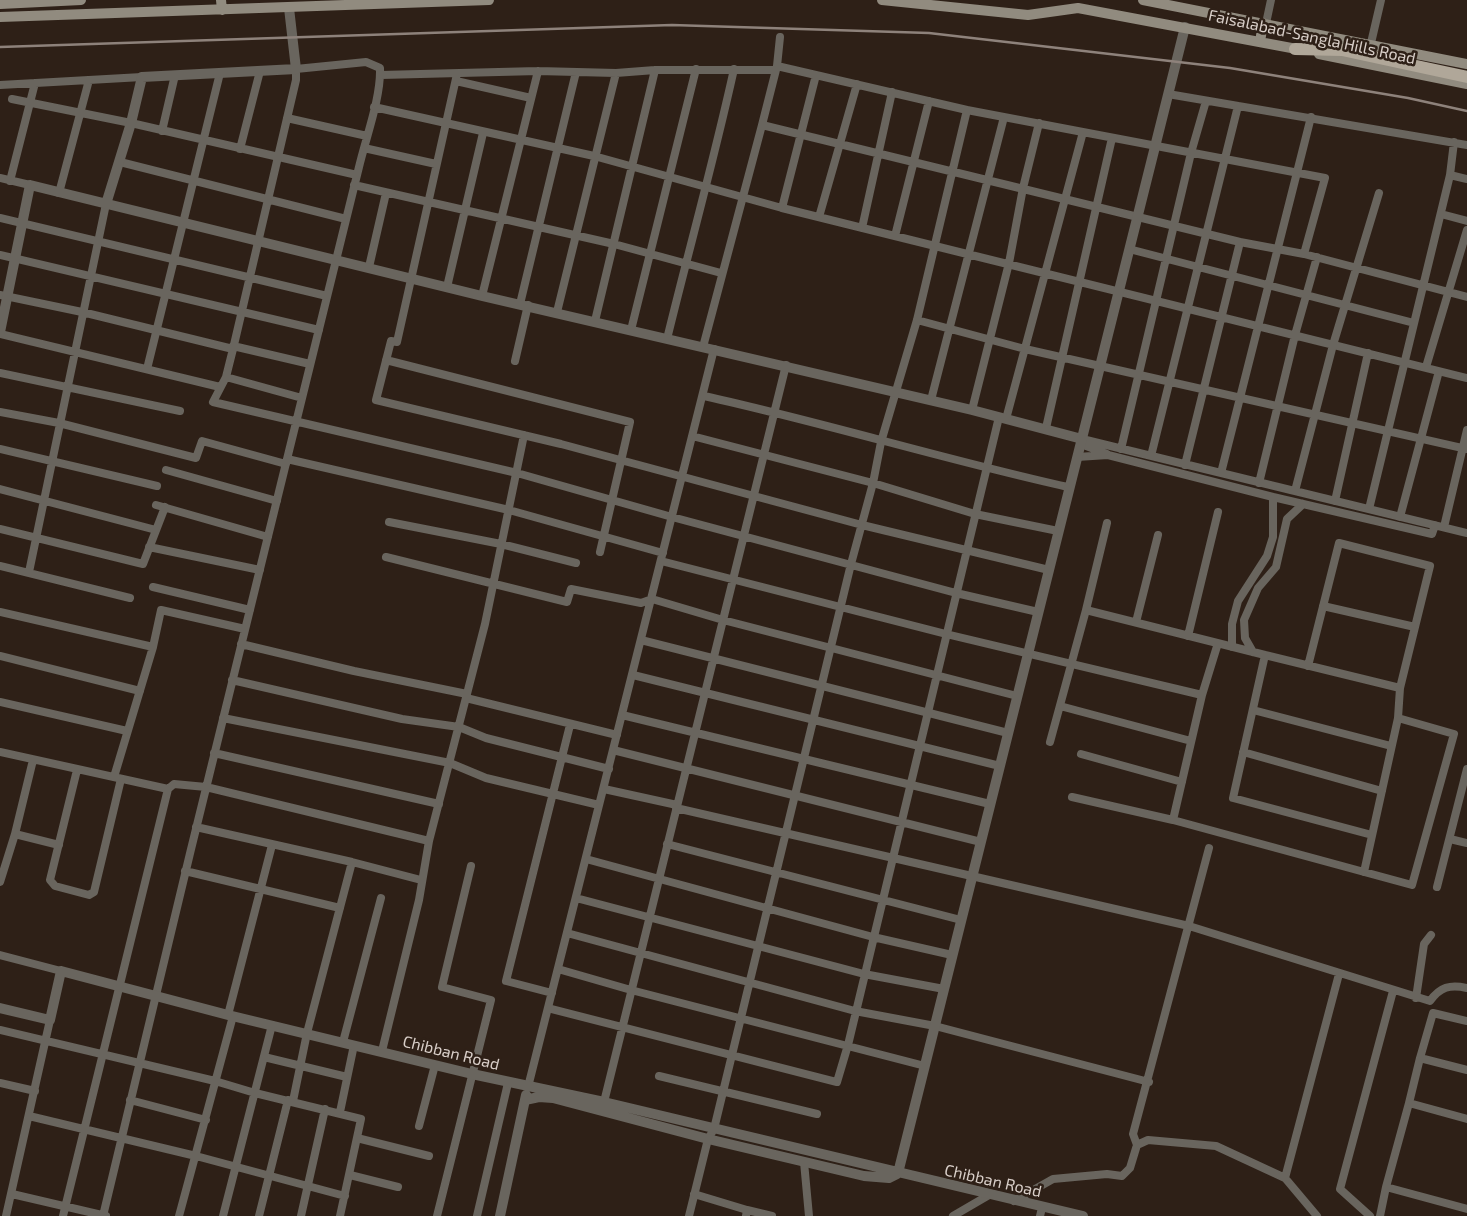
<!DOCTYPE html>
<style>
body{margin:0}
canvas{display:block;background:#2e2017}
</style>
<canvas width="1467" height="1216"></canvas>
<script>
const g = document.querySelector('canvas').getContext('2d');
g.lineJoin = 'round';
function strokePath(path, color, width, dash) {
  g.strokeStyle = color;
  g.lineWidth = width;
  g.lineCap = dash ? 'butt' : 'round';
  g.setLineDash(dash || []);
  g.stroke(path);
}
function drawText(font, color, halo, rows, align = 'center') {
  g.font = font + ' "Exo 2",sans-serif';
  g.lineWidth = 5;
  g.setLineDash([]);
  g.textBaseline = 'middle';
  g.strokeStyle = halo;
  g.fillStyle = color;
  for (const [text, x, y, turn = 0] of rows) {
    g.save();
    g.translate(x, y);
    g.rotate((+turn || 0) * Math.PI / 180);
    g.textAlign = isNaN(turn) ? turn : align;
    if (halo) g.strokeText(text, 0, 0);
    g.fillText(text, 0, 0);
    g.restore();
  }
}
const minor = new Path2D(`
 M1265,28L1271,0
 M1371,43L1381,0
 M777,66L967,110L1325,178L1304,254
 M457,74L397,342L391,341L376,400L561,444L862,525L1049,570
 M381,75L538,71L616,73L655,70H775
 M456,81L531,98
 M0,85L142,77
 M1168,94L1467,145
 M12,99L131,123L357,175
 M374,107L594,156L782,208L1467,378
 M287,118L367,136
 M762,125L1240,242L1304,254L1467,297
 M162,131L175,75
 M364,148L436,164
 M240,149L260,71
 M120,162L346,219
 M1450,175L1454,142
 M0,178L30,185
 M10,181L35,83
 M354,185L614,244L721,273
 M59,193L89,80
 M782,208L816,75
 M1441,214L1467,221
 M819,217L857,84
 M0,218L327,296
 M862,228L892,92
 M895,236L929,101
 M1129,249L1414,323
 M0,255L319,330
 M369,267L386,193
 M447,287L483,133
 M0,295L82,312L233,349
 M482,296L538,71
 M520,304L576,72
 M557,312L616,73
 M917,320L1025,349L1467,449
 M595,321L655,70
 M631,330L696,69
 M0,334L220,387
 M667,339C689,249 714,160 734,69
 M233,346L310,364
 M703,347L762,125L777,66L780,37
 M386,360L630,422L600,552
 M515,361L528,305
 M1426,367L1467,230
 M147,369L220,73
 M0,373L180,411
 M226,377L302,398
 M704,396C826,423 946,460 1068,487
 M931,400L1004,117
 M972,410L1009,263L1023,188L1039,123
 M0,412L59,423L196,458L202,441L286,464
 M1006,419L1083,132
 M1046,428L1112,138
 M692,436L873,483L975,514L1058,531
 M1082,439L1467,533
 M1081,444L1107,454
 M0,449L157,486
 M1121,449L1191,153L1206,101
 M1151,456L1238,106
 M1077,457L1108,455L1273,497V537L1267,556L1238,601L1232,624V647
 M287,459L509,510L663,553
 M1185,465L1240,242
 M166,470L277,501
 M1221,473L1311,117
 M1259,483L1295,335L1317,257
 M0,489L156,530
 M1295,491L1333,345L1379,193
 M1273,497L1432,534L1435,525
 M1335,501L1368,353
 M156,505L268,537
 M1369,509L1450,175L1467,179
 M1400,517L1439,371
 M389,522L501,544L576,563
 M1107,523L1086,610L1265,655
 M1444,527L1467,430
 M0,529L143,564L165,507
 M149,547L260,570
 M386,557L567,602L571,589L641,603L652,599L723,620L1017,696
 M661,561L946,634L1202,695L1173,820L1412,885L1454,734L1398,718L1364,872
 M0,566L130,598
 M29,572L106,204
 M153,587L250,610
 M1323,606L1415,627
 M0,612L153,647
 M1136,622L1158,535
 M1188,636L1218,512
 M641,640L1008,733
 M241,644L354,671L467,694
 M1253,652L1245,638L1244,620L1258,588L1276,567L1287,519L1303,504
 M0,656L140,691
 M1308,666L1339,543L1430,566L1400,688
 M633,675L1000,766
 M232,680L402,719L459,727L486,738L609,769
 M1202,695L1218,643
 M466,698L617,735
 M0,702L127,731
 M1060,706L1191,741
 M1253,710L1391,746
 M622,715L990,804
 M223,718L450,763L486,778L599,805
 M1050,742L1086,610
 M613,750L981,842
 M0,752L168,789
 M1243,752L1382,791
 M214,753L439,804
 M1081,754L1182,782
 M77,770L50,880L55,886L89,895L94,892L121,779
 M114,777L153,647L161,610L245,629
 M604,789L677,805
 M1072,797L1173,820
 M676,808L1189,926L1430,1001C1440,987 1450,984 1467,988
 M196,827L352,862L421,880
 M15,834L59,845
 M1372,835L1233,798L1265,655L1400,688L1398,718
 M1450,839L1467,843
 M667,844L961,920
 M586,859L873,937L952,955
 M185,871L340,908
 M0,882L15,834L33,760
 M1437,887L1467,769
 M576,898L864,974L944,989
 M567,933L855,1011L935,1026L1149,1082
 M0,955L61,971
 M558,969L631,990L925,1066
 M552,993L506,981L570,725
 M1416,998L1424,944L1431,935
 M548,1008L837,1082L848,1045L999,417
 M228,1015L272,845
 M0,1030L215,1081L255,1093L361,1119L340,1216
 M343,1042L381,898
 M382,1051L419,900L429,841L485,624L524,435
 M264,1057L347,1077
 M1420,1058L1433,1013L1467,1021
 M659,1076L817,1114
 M0,1083L35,1091
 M528,1087L714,349
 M130,1100L206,1120
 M293,1101L307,1033L352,862
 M604,1102L786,365
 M1409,1103L1420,1058L1467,1070
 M340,1112L354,1045
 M29,1116L196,1156L345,1196
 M1467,1119L1409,1103L1386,1187L1467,1209
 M419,1126L435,1065
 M357,1138L429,1156
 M1137,1145L1148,1140L1216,1146L1285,1178
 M804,1162L809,1216
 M350,1175L398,1187
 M12,1194L106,1216
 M694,1194L747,1210
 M1014,1201L1053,1179L1107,1174L1122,1176L1130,1168L1137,1145L1133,1134L1209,848
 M6,1216L50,1020
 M63,1216L168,789L174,784L206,787L429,841
 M103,1216C168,939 237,662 305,386C323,313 341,240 359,167C366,137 381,98 380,68L366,62L296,69V80L233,349L226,377L213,402L517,473L672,517L956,593L1038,612
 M179,1216L233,1016
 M223,1216L272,1025
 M259,1216L288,1100
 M301,1216L325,1109
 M437,1216L491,1000L442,987L471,866
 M477,1216L508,1083
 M689,1216L708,1139L714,1129L851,564L873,483L881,442L917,320L967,110
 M746,1216L747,1210L772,1216
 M953,1216L989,1195
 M1040,1216L1042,1208
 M1317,1216L1285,1178L1339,974
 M1370,1216L1340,1189L1393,991
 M1380,1216L1386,1187`);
const tertiary = new Path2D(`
 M106,204L131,123L142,77L296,69L289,8
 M0,332L30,185L482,296L972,410L1082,439
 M0,1008L50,1020L61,971L228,1015L472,1074L604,1102L1083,1216
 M525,1100L539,1097L553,1098L708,1139L864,1176L889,1178L897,1174
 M898,1173L1185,27
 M500,1216L526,1095`);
const secondary = new Path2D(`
 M221,0L222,10
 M882,0L1028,15L1078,8L1302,50
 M1143,0L1467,64
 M0,4L81,0
 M0,17L489,0
 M1260,42L1263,23
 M1319,54L1467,84`);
const primary = new Path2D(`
 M1295,49L1342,50L1467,77`);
const rail = new Path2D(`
 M0,47L672,25L929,33L1230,68L1408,98L1467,111`);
const streetNames = [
 ["Faisalabad-Sangla Hills Road",1312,37,12],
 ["Chibban Road",451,1053,14],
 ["Chibban Road",993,1181,13]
];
strokePath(minor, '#69655e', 8);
strokePath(tertiary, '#69655e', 10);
strokePath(secondary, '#918b7f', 10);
strokePath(primary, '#b0a799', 12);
strokePath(rail, '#8e827b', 2.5);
drawText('16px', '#d9cfc9', '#2e2017', streetNames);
</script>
